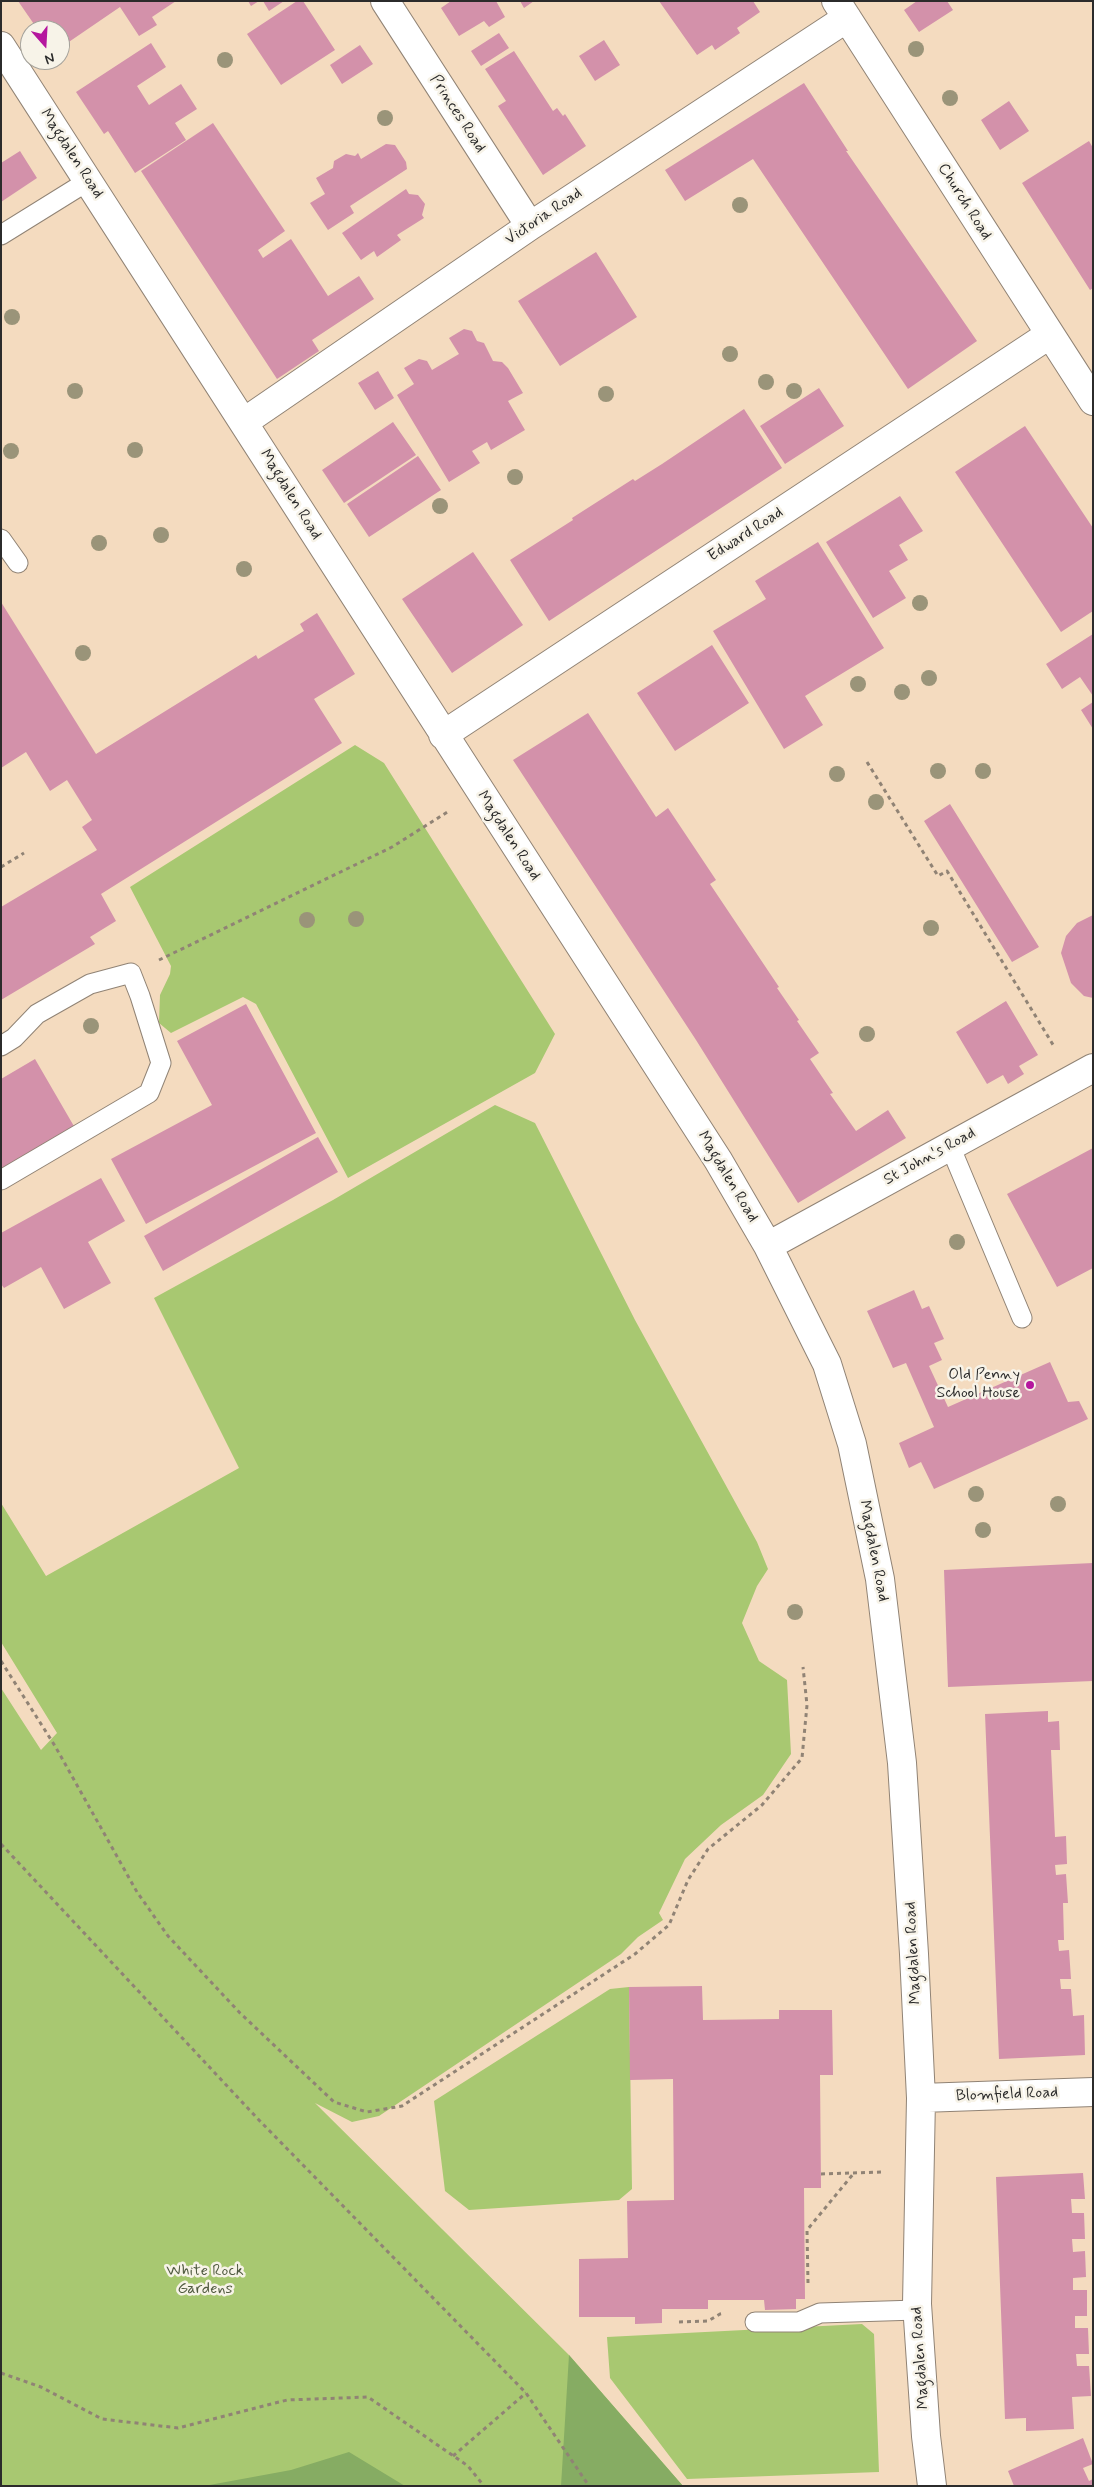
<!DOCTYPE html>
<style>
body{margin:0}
#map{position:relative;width:1094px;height:2487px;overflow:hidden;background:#f4dbbf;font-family:Mynerve,sans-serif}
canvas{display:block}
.frame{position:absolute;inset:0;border:2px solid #2b2b2b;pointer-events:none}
.north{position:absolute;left:20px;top:20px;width:50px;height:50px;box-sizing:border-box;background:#f7f3e8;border:1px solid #a5a39c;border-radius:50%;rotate:161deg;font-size:14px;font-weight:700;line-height:20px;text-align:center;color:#2b2b2b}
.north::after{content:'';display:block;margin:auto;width:18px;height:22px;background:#b5179e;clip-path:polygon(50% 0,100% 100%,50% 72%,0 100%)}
</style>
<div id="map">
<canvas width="1094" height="2487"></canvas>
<div class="frame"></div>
<div class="north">N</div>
</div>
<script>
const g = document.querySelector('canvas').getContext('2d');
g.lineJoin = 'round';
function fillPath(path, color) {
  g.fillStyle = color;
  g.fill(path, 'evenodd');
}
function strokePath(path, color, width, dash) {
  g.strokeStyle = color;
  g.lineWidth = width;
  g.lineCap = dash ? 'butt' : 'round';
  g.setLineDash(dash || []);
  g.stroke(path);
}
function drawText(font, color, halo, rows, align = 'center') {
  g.font = font + ' Mynerve,sans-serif';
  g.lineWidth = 5;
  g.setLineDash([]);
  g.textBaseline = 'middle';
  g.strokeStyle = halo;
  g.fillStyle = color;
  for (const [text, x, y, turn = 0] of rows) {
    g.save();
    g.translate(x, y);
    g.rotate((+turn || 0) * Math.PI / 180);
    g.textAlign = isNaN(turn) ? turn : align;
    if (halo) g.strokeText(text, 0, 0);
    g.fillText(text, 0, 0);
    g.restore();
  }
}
const green = new Path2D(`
 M355,745L384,763L555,1034L535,1073L348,1178L256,1004L243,997L171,1033L159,1023L160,995L170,974L171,966L130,887Z
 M495,1105L535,1123L635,1320L757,1542L768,1569L757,1586L742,1623L759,1661L787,1680L791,1754L763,1795L721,1825L685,1859L659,1913L663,1920L638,1937L621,1954L379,2116L352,2122L315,2103L569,2355L683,2486H1V1688L41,1750L57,1733L1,1642V1503L46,1576L239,1468L154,1298L333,1200Z
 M629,1987L632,2189L619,2200L469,2210L445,2191L434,2101L610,1989Z
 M862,2324L874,2334L879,2472L687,2479L610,2378L607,2337Z`);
const forest = new Path2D(`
 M569,2355L683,2486H561Z
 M349,2452L405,2486H204L291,2470Z`);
const building = new Path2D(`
 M18,1H176L152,17L157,25L139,36L120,7L60,48V30H38Z
 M248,1H259L251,6Z
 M263,1H284L269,11Z
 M297,1H303L335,50L281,85L247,34Z
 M451,1H496L505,17L489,27L484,21L459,36L441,8Z
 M520,1H534L524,8Z
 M659,1H753L760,12L737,28L740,33L715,50L712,45L697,55Z
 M917,1H947L953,10L919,32L904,10Z
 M499,33L509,48L481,66L471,51Z
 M604,40L620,65L595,81L579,56Z
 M151,43L166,67L137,86L149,105L181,84L197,109L175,123L186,140L135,173L108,131L104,134L76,92Z
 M360,45L373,64L342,84L330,65Z
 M514,51L553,111L557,108L563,116L565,114L586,146L543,175L498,106L506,101L485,69Z
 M804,83L848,151H846L977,341L908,389L753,159L685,201L665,170Z
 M1009,101L1029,131L1000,150L981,120Z
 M213,123L285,231L258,250L263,258L291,239L328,296L359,276L374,299L312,340L319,351L277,379L141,171Z
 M1089,141L1093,148V288L1090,290L1022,183Z
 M386,144L395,145L406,162L407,169L350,206L354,213L328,230L310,203L325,194L316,178L333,168L334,161L346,154L355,156L358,153L361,159Z
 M20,151L37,178L1,202V163Z
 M406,189L409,194L418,195L425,204L422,215L424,218L397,235L401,240L377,257L374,251L361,260L342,233Z
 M596,252L637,317L560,366L518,301Z
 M464,329L472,331L477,341L484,343L493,361L502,362L508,368L523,393L508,401L525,430L491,450L487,442L472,451L480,463L449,482L397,395L414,384L404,368L419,359L427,361L432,370L459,354L449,338Z
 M378,371L394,398L375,410L358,383Z
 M819,388L844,426L785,464L760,426Z
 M744,409L782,468L549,621L510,560L573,520L572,518L633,479L635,481L662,464Z
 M393,422L416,455L344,503L322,470Z
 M1025,426L1093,528V611L1061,632L955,472Z
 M418,456L441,490L369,537L347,504Z
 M900,496L923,531L899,545L908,560L889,571L906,598L873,618L826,542Z
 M818,542L884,648L805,696L823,725L784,749L713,631L766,599L755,581Z
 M473,552L523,625L452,673L402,599Z
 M1,602L96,754L256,655L258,659L304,631L300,624L317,613L355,674L314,699L342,743L101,894L116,921L90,937L95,944L1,1000V907L97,850L82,827L92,820L67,780L50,791L26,752L1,768Z
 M1093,634V696L1080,677L1062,689L1046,664Z
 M712,645L749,703L675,751L637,693Z
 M1093,702V729L1081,710Z
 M588,713L656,817L668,808L716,880L710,884L779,987L777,988L799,1020L797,1021L819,1053L810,1059L833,1093L830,1094L856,1131L888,1110L906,1138L798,1203L696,1040L513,760Z
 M950,804L1039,947L1012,962L924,821Z
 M1093,915V998L1084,996L1071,983L1061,953L1066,936L1077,923Z
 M1006,1001L1038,1055L1019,1066L1024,1074L1008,1084L1003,1075L987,1084L956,1032Z
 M246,1004L316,1133L146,1224L111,1159L212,1105L177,1041Z
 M35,1059L75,1128L1,1170V1079Z
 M318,1137L338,1172L163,1271L144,1236Z
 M1093,1148V1268L1057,1287L1007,1194Z
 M101,1178L125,1221L88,1242L111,1283L64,1309L41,1267L4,1288L1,1284V1233Z
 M914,1290L922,1309L929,1306L944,1339L934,1343L942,1360L929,1366L948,1407L1050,1362L1068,1402L1079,1401L1088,1419L934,1489L921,1462L909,1468L899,1443L934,1427L906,1363L893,1368L867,1311Z
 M1093,1563V1681L948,1687L944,1570Z
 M1048,1711V1722L1059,1721L1060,1750H1051L1055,1837L1066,1836L1067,1864L1055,1865L1056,1875L1066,1874L1068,1903H1063L1064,1940H1058L1059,1951L1069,1950L1071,1979H1060L1061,1989H1071L1073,2016L1084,2015L1085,2055L999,2059L985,1714Z
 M702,1986L703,2020L779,2019V2010H832L833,2075H820L821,2188H804L805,2299H796V2309L765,2310L764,2300H708V2309H662V2323L635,2324V2317H579V2259L628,2258L627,2201L674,2200L673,2079L630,2080L629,1987Z
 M1083,2173L1085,2199H1071L1072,2213H1084L1085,2239H1072L1073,2252L1085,2251L1086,2277L1073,2278V2290H1087V2316H1075V2328H1088L1089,2354H1076L1077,2366H1089L1091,2396L1072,2397L1074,2429L1026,2431V2418L1005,2419L996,2177Z
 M1083,2438L1093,2464L1083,2468L1089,2481L1093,2479V2486H1014L1008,2471Z`);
const path = new Path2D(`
 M867,762L938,876L947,871L1055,1048
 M1,867L24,853
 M159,960L392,847L449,811
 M1,1661L55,1746L137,1892L168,1936L240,2013L334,2102L367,2112L402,2106L635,1954L669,1925L688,1880L708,1849L762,1805L802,1758L807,1705L803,1667
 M1,1844L257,2118L526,2393L589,2486
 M821,2174L883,2172
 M808,2283L807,2230L854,2173
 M679,2322L708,2321L720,2314L725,2313
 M1,2373L41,2387L102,2419L178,2428L287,2400L368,2397L468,2466L484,2486
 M453,2456L526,2393`);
const service = new Path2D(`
 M1,235L88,181
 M1,539L18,563
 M1,1046L14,1038L37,1014L90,984L131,973L140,996L161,1063L149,1093L1,1180
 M950,1146L1022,1318
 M755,2322H799L820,2313L917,2310`);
const minor = new Path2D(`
 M385,1L530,226
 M836,1L1093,401
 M1,46L718,1160L768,1246L827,1364L852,1444L880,1579L902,1763L914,1954L921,2098L917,2304L926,2436L932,2486
 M244,422L530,226L847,18
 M443,735L1049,335
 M768,1246L1093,1068
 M921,2098L1093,2092`);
const trees = [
 [916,49],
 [225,60],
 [950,98],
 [385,118],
 [740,205],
 [12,317],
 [730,354],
 [766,382],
 [75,391],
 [794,391],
 [606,394],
 [135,450],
 [11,451],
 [515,477],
 [440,506],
 [161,535],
 [99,543],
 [244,569],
 [920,603],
 [83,653],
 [929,678],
 [858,684],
 [902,692],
 [938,771],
 [983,771],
 [837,774],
 [876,802],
 [356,919],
 [307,920],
 [931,928],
 [91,1026],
 [867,1034],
 [957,1242],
 [976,1494],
 [1058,1504],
 [983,1530],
 [795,1612]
];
const markers = [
 [1030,1385,5,"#b5179e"]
];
const streetNames = [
 ["Princes Road",457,114,57],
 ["Magdalen Road",71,154,57],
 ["Church Road",964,202,58],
 ["Victoria Road",544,217,-34],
 ["Magdalen Road",290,495,58],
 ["Edward Road",746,535,-33],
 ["Magdalen Road",508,836,57],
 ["St John's Road",930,1157,-29],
 ["Magdalen Road",727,1177,59],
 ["Magdalen Road",873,1551,79],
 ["Magdalen Road",914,1953,-93],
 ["Blomfield Road",1007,2095,-2],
 ["Magdalen Road",921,2358,-94]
];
const poiNames = [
 ["Old Penny",1020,1376],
 ["School House",1020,1394]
];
const parkNames = [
 ["White Rock",205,2272],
 ["Gardens",205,2290]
];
fillPath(green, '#a8c871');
fillPath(forest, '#86ac63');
fillPath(building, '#d391aa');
strokePath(service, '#908375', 21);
strokePath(minor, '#908375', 30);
strokePath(path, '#908375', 3, [4, 4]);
strokePath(service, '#fff', 19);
strokePath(minor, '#fff', 28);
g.fillStyle = '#9a9479';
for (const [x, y] of trees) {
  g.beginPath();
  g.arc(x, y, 8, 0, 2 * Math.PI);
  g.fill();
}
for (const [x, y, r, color] of markers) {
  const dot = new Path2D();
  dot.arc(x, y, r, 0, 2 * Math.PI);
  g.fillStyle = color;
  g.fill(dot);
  strokePath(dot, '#f7f3e8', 2);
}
drawText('16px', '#2b2b2b', '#f7f3e8', streetNames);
drawText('16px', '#2b2b2b', '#f7f3e8', poiNames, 'right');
drawText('16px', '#505a40', '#f7f3e8', parkNames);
</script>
